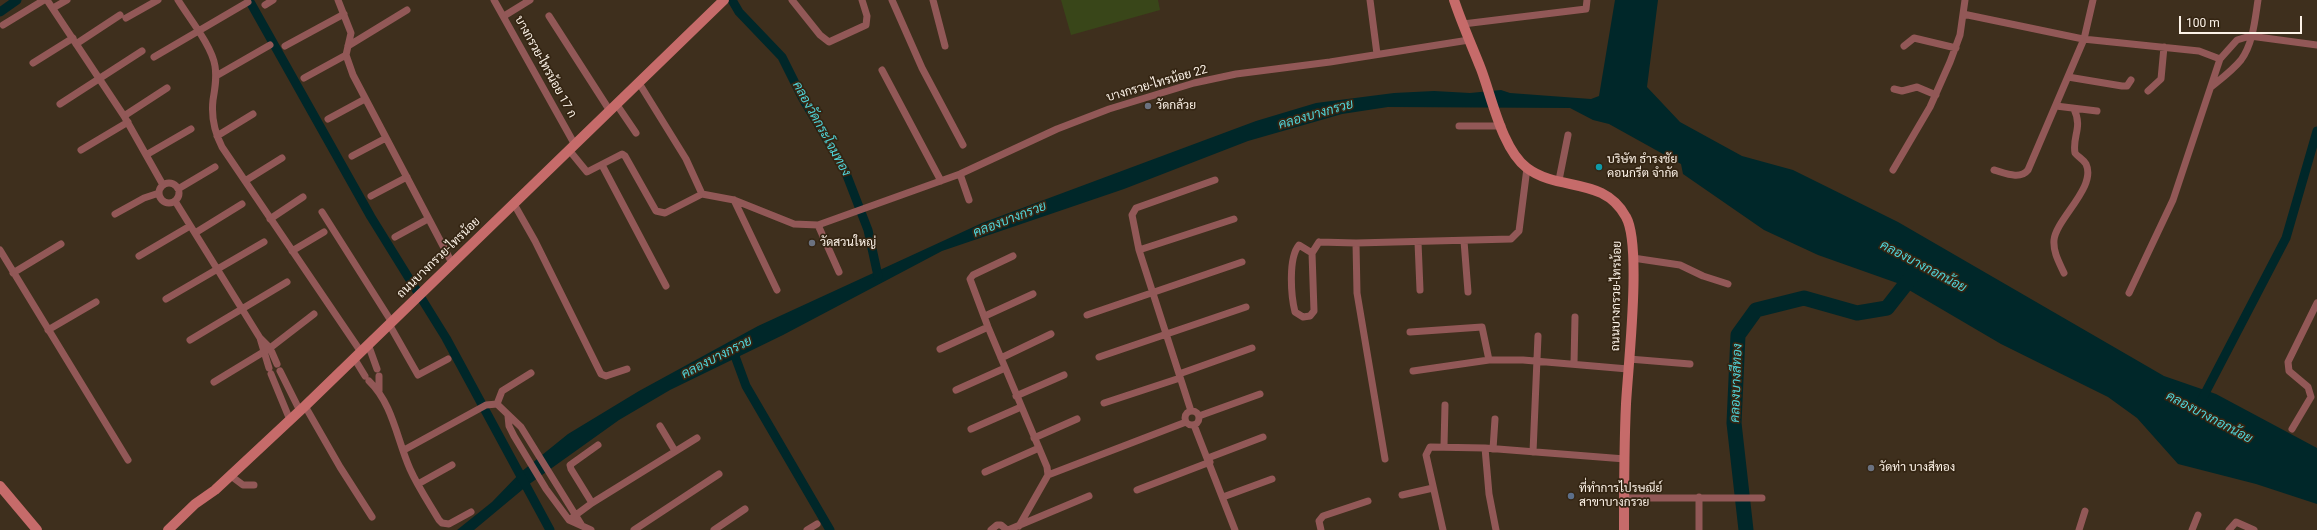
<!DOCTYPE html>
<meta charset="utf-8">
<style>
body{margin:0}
#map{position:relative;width:2317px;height:530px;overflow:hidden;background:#3e2f1d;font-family:Roboto,sans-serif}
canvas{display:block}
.scale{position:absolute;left:2179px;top:16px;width:123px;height:18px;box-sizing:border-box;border:2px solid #fdf3e8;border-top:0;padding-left:5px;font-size:12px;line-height:14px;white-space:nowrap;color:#fdf3e8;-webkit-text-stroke:3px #342513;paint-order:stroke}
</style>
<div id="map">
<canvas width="2317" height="530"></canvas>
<div class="scale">100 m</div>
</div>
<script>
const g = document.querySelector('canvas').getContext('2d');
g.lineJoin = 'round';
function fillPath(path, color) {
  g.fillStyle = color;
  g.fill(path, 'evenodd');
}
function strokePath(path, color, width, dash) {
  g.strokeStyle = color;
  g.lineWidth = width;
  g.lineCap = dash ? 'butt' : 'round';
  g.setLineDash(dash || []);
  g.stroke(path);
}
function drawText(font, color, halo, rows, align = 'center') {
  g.font = font + ' Roboto,Sarabun,sans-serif';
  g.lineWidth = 3.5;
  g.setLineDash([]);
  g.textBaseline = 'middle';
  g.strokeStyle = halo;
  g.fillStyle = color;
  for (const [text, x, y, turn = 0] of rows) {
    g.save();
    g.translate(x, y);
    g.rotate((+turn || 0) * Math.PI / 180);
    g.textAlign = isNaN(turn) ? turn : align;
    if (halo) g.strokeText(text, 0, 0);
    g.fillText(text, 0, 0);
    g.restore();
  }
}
const green = new Path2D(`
 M1061,0H1158L1160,10L1071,35Z`);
const water = new Path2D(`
 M1615,0H1658L1647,87L1680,122L1742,156L1793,170L1898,222L2164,376L2216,394L2317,448V504L2256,484L2178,464L2137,418L2108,397L2001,344L1897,283L1818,255L1764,230L1683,174L1681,164L1609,124L1593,120L1570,108L1388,107L1342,114L1248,141L1124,189L942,251L783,335L670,390L619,420L528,485L474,530H457L492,502L521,472L568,434L639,391L758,326L982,223L1256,121L1316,103L1394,93L1434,91L1470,93L1501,90L1510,93L1591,99L1599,96Z`);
const canal = new Path2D(`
 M249,0L371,217L446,338L550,530
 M732,0L739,12L782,57L803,99L844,168L868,230L878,276
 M0,12L17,0
 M732,348L746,386L830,530
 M2201,401L2286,238L2317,131`);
const river = new Path2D(`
 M1746,530L1734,423L1738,335L1756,310L1804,298L1857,313L1887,308L1916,271`);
const street = new Path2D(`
 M47,0L124,116L163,185
 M178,0C189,18 212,46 215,66C217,78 215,88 213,100C211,117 214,131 222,147L361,352
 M338,0L351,33L346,55L353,75L452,263
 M494,0L575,145
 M792,0L820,35L829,42L866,25L867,16L862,0
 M892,0L922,68L963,145
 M933,0L945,46
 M1370,0L1377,54
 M265,5L273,0
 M53,8L67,0
 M1963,14L2083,39L2199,51L2220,59
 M504,16L530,0
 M549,16L610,111
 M126,18L158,0
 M1463,24L1586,9L1587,0
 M3,25L44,0
 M76,44L120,15
 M285,46L344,14
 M348,46L407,10
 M1904,46L1914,38L1956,48
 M154,57L248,2
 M33,63L73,38
 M882,70L941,181
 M216,76L270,45
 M2068,77L2122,86H2127L2131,80
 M304,78L346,55
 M639,83L686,159L702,194
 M2211,87C2221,79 2233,70 2241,60C2253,44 2255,19 2258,0
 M1894,89L1902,91L1917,87L1936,95
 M2148,91L2161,79L2164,47
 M60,104L142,51
 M617,105L636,133
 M2056,106L2097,111
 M124,116L167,88
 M328,119L365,99
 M1459,126H1502
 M217,136L253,114
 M81,150L128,122
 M569,150L587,172L622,154L625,156L656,211L665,213L702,194L734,200L794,224L818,225L960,174L1057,129L1109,109L1194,83L1236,74L1330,62L1469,40
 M146,155L191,129
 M352,156L386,138
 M602,165L666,286
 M1893,170L1930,107L1950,62L1960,35L1965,0
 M1994,170C2005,173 2020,180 2028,170L2084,39L2093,0
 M960,174L969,200
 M1559,180L1568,135
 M245,181L282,158
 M159 193a10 10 0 1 1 20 0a10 10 0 1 1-20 0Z
 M178,189L215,167
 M371,196L407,177
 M734,200L777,290
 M175,201L260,338L270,348L277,364
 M514,204L535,241L601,374L606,376L627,369
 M322,212L391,321
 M115,214L144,198L159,193
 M270,219L303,197
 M818,225L839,272
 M195,233L242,204
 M395,237L428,219
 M1464,241L1468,292
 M1319,242L1312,253L1314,311L1310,316L1303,317L1295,312C1291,296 1288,258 1299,245L1312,253L1319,242L1356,243L1511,239L1519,231L1527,168
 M1418,242L1420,290
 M1356,243L1357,293L1385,459
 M0,250L128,460
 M1139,250L1234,219
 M292,251L324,232
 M139,256L190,226
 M1013,256L973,275L970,279L988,327L1047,467L1048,475L1019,526
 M1633,258L1680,265L1703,276L1728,284
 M13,273L61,244
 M2064,273C2059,262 2053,252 2054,240C2056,219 2097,187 2086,164C2083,159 2078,157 2075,153C2072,136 2083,128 2074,109
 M2129,293L2173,200L2220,59L2237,40L2250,36L2317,45
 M166,299L264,242
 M1087,315L1242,262
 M985,316L1033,294
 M389,324L418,375L448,359
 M48,330L96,302
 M1410,332L1482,327L1489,360
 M260,338L269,368
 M190,340L287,282
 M368,344L377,369
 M940,349L988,327
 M1099,357L1246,307
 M354,358L365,376
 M1001,358L1051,334
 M1629,359L1690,364
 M1574,364L1575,317
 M280,371L300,411
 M1413,371L1489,360H1523L1628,369
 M271,374L290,420
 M1179,374L1252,348
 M379,376V391
 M369,381C393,404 397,440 410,469C418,487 429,503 439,520L442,523L449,524L471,512
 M214,382L270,348L314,314
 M956,390L1005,368
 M1016,396L1064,375
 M1104,403L1180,378
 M497,404L502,391L531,373
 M305,406L340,467L372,517
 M1185 418a7 7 0 1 1 14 0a7 7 0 1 1-14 0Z
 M1191,411L1139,250L1132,215L1136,208L1215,180
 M508,416L509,426L514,436L546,489L569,520L591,530
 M1199,416L1260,394
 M1194,425L1235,530
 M660,426L675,451
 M971,429L1021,407
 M2292,429L2311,397L2308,387L2289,371L2288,362L2317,303
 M1034,438L1077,419
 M1444,446L1445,405
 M1485,448L1489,494L1496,530
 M1493,449L1495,419
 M404,450L486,405L497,404L521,427L581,524
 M1533,452L1538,336
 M1208,458L1263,437
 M985,472L1039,448
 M1048,475L1186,422
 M231,476L243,485H254
 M418,484L452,465
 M1137,490L1210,462
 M1402,495L1433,488
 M1223,497L1272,479
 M1699,497V530
 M1623,498H1762
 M592,503L571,469L570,465L598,445
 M569,520L592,503L697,438
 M634,530L719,474
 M714,530L745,509
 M807,530L817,524
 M991,530L997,525H1001L1007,530
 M1008,530L1089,496
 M1321,530L1319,521L1323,516L1368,501
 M1443,530L1426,455L1430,447L1485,448L1625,459
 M2079,530L2085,511
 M2192,530L2198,515
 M2229,530L2236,522L2254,530`);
const secondary = new Path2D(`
 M1454,0C1462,24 1472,46 1481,69C1492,98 1502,149 1527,168C1559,192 1604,176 1626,217C1642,245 1628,366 1626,404C1624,446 1624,488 1624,530
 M0,486L37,530
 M168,530L195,504L215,490L305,406L724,0`);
const markers = [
 [1148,106,4,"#6b7280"],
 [1599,167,4,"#0f9aa8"],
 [812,243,4,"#6b7280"],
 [1871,468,4,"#6b7280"],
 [1571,496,4,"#5c6f8a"]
];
const streetNames = [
 ["บางกรวย-ไทรน้อย 17 ก",545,67,61],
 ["บางกรวย-ไทรน้อย 22",1157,84,-16],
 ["ถนนบางกรวย-ไทรน้อย",439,258,-44],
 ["ถนนบางกรวย-ไทรน้อย",1617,296,-89]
];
const poiNames = [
 ["วัดกล้วย",1156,106],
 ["บริษัท ธำรงชัย",1607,160],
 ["คอนกรีต จำกัด",1607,174],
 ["วัดสวนใหญ่",820,243],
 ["วัดท่า บางสีทอง",1879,468],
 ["ที่ทำการไปรษณีย์",1579,489],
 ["สาขาบางกรวย",1579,503]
];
const waterNames = [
 ["คลองบางกรวย",1316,115,-16],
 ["คลองวัดกระโจมทอง",821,129,61],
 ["คลองบางกรวย",1010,220,-21],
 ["คลองบางกอกน้อย",1923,267,28],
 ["คลองบางกรวย",717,358,-27],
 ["คลองบางสีทอง",1737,383,-88],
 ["คลองบางกอกน้อย",2209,418,28]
];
fillPath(green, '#394619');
fillPath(water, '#002729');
strokePath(canal, '#002729', 9);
strokePath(river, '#002729', 15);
strokePath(street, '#925857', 7);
strokePath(secondary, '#c66b6a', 10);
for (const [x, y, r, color] of markers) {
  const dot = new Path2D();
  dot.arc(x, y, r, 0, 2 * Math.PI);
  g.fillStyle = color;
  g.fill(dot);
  strokePath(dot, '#342513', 1.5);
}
drawText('12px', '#fdf3e8', '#342513', streetNames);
drawText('12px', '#fdf3e8', '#342513', poiNames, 'left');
drawText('italic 13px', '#50d4d9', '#342513', waterNames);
</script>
